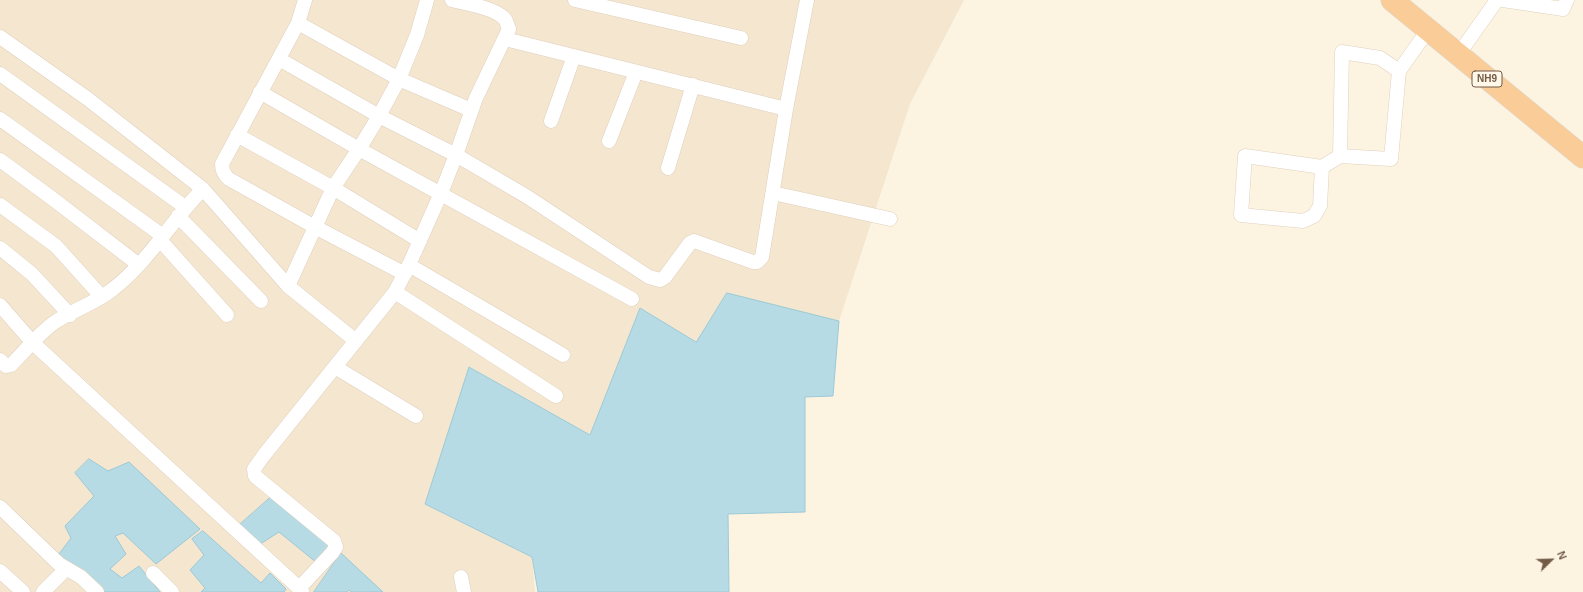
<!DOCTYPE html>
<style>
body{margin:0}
#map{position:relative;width:1583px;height:592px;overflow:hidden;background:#fcf4e1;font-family:Helvetica,sans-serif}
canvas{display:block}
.north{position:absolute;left:1531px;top:540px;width:40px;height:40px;-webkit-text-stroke:3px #fff7e7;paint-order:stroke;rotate:67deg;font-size:11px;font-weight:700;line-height:16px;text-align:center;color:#735b48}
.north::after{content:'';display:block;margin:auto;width:14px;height:18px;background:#735b48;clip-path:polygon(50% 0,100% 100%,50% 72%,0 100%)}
</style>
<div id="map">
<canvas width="1583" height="592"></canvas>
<div class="north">N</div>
</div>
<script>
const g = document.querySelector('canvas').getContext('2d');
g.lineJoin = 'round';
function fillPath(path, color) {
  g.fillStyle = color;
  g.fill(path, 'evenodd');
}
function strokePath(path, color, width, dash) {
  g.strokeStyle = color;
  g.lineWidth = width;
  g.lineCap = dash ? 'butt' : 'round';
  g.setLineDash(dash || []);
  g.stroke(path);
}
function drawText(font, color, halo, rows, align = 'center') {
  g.font = font + ' Helvetica,sans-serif';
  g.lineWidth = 4;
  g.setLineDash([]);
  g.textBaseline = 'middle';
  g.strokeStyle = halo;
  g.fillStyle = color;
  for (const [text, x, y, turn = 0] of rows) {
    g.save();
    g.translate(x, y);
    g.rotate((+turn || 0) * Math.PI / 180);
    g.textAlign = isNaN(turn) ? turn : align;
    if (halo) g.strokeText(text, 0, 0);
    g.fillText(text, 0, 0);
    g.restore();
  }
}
const residential = new Path2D(`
 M0,0H964L910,104L839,321L727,293L696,342L640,308L590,435L470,367L425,504L532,557L535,592H0Z`);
const water = new Path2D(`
 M727,293L839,321L833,396L805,397V512L728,514L729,592H538L532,557L425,504L469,367L590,435L640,308L696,342Z
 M89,459L108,471L129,462L200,529L156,564L123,533L115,536L126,554L110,569L122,578L139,566L160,592H93L59,554L71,538L65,526L94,496L75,473Z
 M271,497L336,540L317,563L279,532L254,548L236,528Z
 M203,531L261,583L270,573L286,589L284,592H201L205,588L190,570L204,555L192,539Z
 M341,553L383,592H351L349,590L347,592H314Z`);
const minor = new Path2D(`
 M305,0L298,23L222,164C222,171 224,175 229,179L315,227L405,274
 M575,0L741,38
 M1503,0L1563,9L1567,0
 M298,23L399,79L471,110
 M0,37L88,99L203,189L288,286L356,341
 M505,39L786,109
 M1458,55L1497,0
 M279,59L379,116L456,155L526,196L649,277L660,280L665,277L690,243L694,241L753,262H757L762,257L786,109L807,0
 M1399,71L1380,58L1342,52L1340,156L1391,159L1399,71L1428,30
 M0,74L185,207
 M260,92L359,149L632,299
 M0,119L163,236
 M551,121L574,56
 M237,135L333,188L420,241
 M609,141L636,72
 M0,160L53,199L139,265
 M1322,167L1320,206L1314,216L1303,221L1241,215L1245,156L1322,167L1340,156
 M668,168L693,85
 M773,193L890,219
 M0,205L56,246L101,296
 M178,216L261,301
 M160,240L227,315
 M0,248L32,274L70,315
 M409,265L563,355
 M288,286L333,188L359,149L379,116L399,79L417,35L427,0
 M395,292L556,396
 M0,305L33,343L300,589
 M0,360L6,366L11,365C25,351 39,333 55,322C73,310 96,303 113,289C149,261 171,221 203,189
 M335,367L416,416
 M0,507L59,564L81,577L97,592
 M0,571L23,592
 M153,573L172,592
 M461,577L464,592
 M43,592L66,569
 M302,592L300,589L302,585L332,553L336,547L334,541L255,476L254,469L264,455L395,292L409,265L441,193L456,155L476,98L509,29C507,25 507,21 504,18C493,7 466,4 452,0`);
const trunk = new Path2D(`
 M1392,0L1583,157`);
const shields = [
 [1487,79,30]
];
const shieldNames = [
 ["NH9",1487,79]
];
fillPath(residential, '#f4e6cf');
fillPath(water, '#b6dbe5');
strokePath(water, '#9cc9d7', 1);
strokePath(minor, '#e0d0bd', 15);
strokePath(trunk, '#ddd8d3', 23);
strokePath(minor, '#fff', 14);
strokePath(trunk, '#f9cc98', 22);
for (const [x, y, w] of shields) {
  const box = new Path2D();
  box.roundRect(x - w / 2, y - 8, w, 16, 3);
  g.fillStyle = '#fff7e7';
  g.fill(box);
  strokePath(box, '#735b48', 1);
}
drawText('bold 10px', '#735b48', null, shieldNames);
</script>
